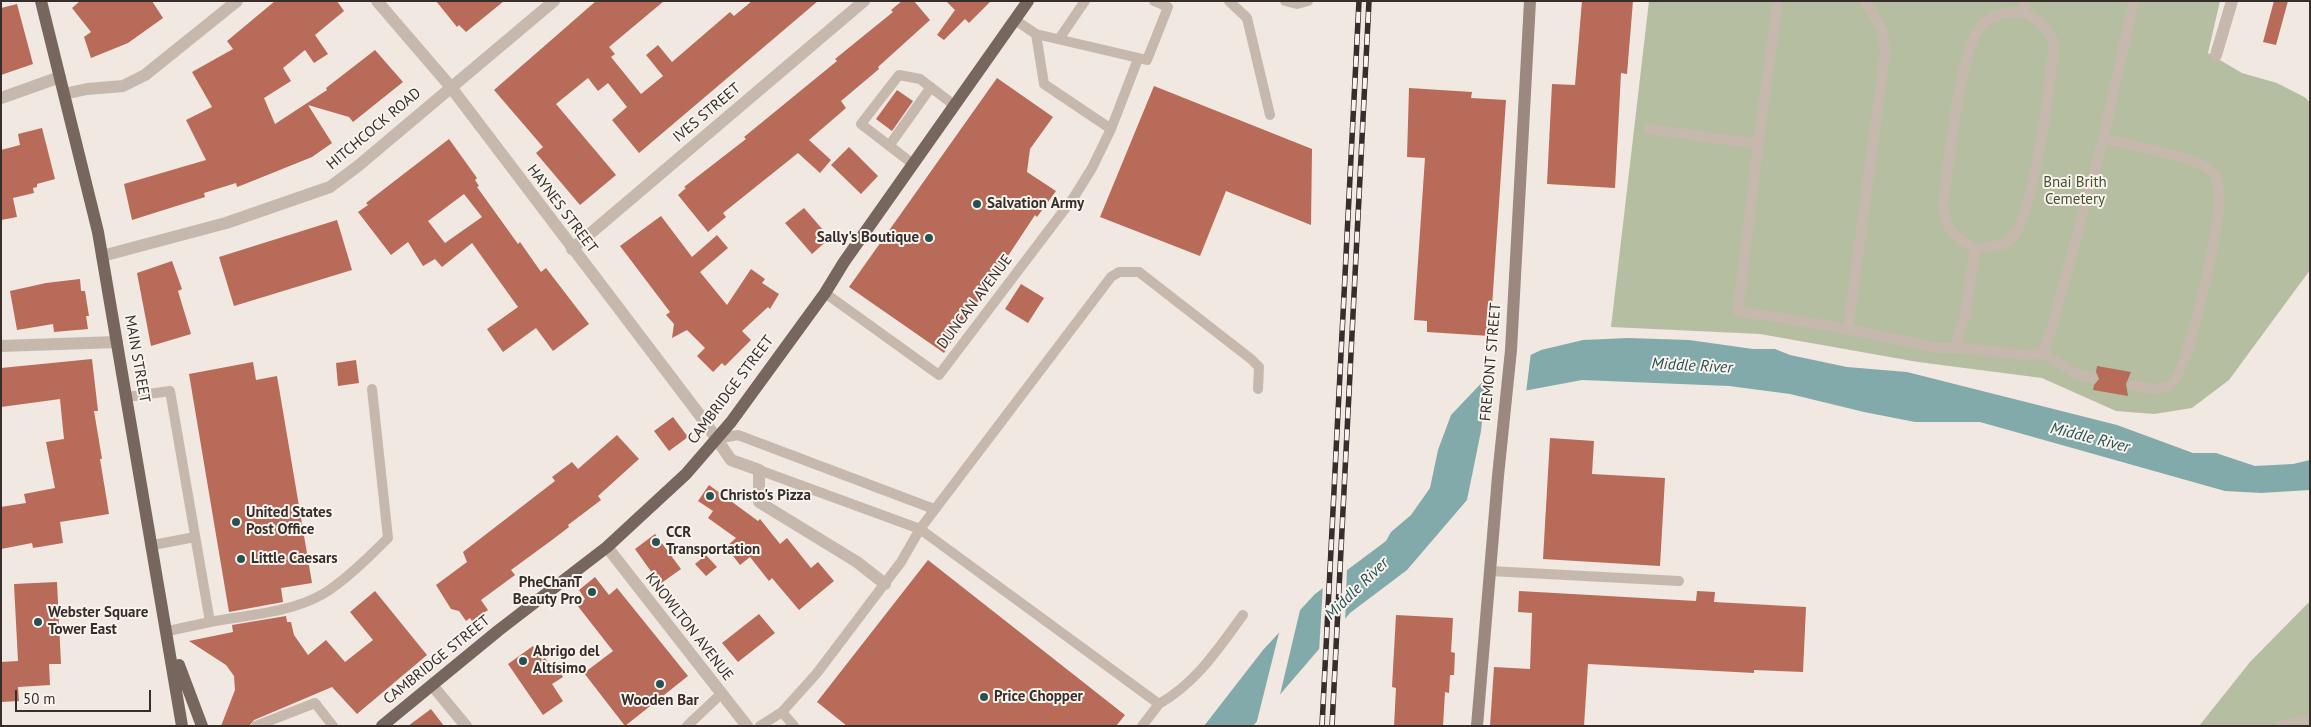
<!DOCTYPE html>
<meta charset="utf-8">
<style>
body{margin:0}
#map{position:relative;width:2311px;height:727px;overflow:hidden;background:#f0e8e1;font-family:"PT Sans",sans-serif}
canvas{display:block}
.frame{position:absolute;inset:0;border:2px solid #372e2b;pointer-events:none}
.scale{position:absolute;left:15px;top:690px;width:136px;height:22px;box-sizing:border-box;border:2px solid #372e2b;border-top:0;padding-left:6px;font-size:15px;line-height:18px;white-space:nowrap;color:#372e2b;-webkit-text-stroke:4px #f8f3ed;paint-order:stroke}
</style>
<div id="map">
<canvas width="2311" height="727"></canvas>
<div class="frame"></div>
<div class="scale">50 m</div>
</div>
<script>
const g = document.querySelector('canvas').getContext('2d');
g.lineJoin = 'round';
function fillPath(path, color) {
  g.fillStyle = color;
  g.fill(path, 'evenodd');
}
function strokePath(path, color, width, dash) {
  g.strokeStyle = color;
  g.lineWidth = width;
  g.lineCap = dash ? 'butt' : 'round';
  g.setLineDash(dash || []);
  g.stroke(path);
}
function drawText(font, color, halo, rows, align = 'center') {
  g.font = font + ' "PT Sans",sans-serif';
  g.lineWidth = 4;
  g.setLineDash([]);
  g.textBaseline = 'middle';
  g.strokeStyle = halo;
  g.fillStyle = color;
  for (const [text, x, y, turn = 0] of rows) {
    g.save();
    g.translate(x, y);
    g.rotate((+turn || 0) * Math.PI / 180);
    g.textAlign = isNaN(turn) ? turn : align;
    if (halo) g.strokeText(text, 0, 0);
    g.fillText(text, 0, 0);
    g.restore();
  }
}
const green = new Path2D(`
 M1649,1H2220L2208,53L2242,73L2277,83L2306,98L2310,103V270L2229,380L2192,408L2154,414L2116,411L2042,378L1918,362L1760,334L1611,327Z
 M2310,601V726H2199L2250,662Z`);
const water = new Path2D(`
 M1628,338L1689,340L1753,349H1775L1790,355L1847,367L1907,372L2117,425L2193,453H2216L2255,466L2293,464L2310,460V490L2261,493L2225,491L1980,422H1915L1864,412L1790,394L1729,386L1582,380L1518,392L1481,431L1467,500L1407,570L1350,613L1253,726H1204L1263,650L1315,594L1386,541L1391,532L1411,515L1430,488L1438,450L1451,415L1489,375L1541,350L1583,340Z`);
const pier = new Path2D(`
 M1531,352L1526,393L1519,395L1506,405L1484,432L1481,431L1487,373Z
 M1347,568L1345,623L1319,652L1323,585Z
 M1301,606L1279,699L1256,725L1280,629Z`);
const building = new Path2D(`
 M80,1H152L163,18L128,43L91,58L84,37L91,32L72,8Z
 M275,1H337L344,11L315,35L328,54L314,63L305,50L283,68L291,81L264,98L275,124L327,90L326,88L375,50L403,82L353,122L349,117L308,105L332,143L312,157L245,184L237,187L236,183L204,193L205,197L132,220L124,184L206,160L186,120L212,107L192,72L233,49L227,41Z
 M436,1H504L466,32L459,25L457,27Z
 M596,1H664L609,47L615,54L611,57L641,94L663,76L646,55L658,45L672,62L730,12L734,16L752,1H818L639,153L612,120L627,107L608,83L598,91L588,78L556,104L616,175L580,205L536,153L543,147L494,90Z
 M902,1H914L930,20L878,67L879,69L841,101L846,108L809,140L831,160L820,173L798,153L723,213L726,217L708,232L678,195L686,188L684,187L746,139L744,137L837,61L835,59L893,12L891,10Z
 M946,1H991L969,23L965,19L944,40L937,35L955,10Z
 M1582,1H1633L1627,74L1621,73L1615,188L1547,184L1552,84L1575,85Z
 M2274,1H2288L2276,45L2263,42Z
 M17,4L33,64L1,75V8Z
 M997,78L1053,117L1030,149L1027,172L1056,191L1037,217L1035,215L944,353L849,287Z
 M1154,86L1312,149L1311,225L1226,191L1200,256L1100,217Z
 M1409,88L1472,92L1471,98L1506,100L1490,336L1427,332V321L1414,320L1425,158L1407,157Z
 M897,90L913,101L892,131L876,119Z
 M42,128L55,179L37,184V187L33,188L34,193L13,198L17,217L1,220V150L20,145L18,134Z
 M449,139L477,178L475,180L479,186L477,187L518,244L520,242L541,272L546,268L589,324L553,351L536,328L503,352L487,329L518,307L472,243L442,267L435,259L423,266L408,242L391,255L358,212L368,205L366,203ZM464,194L482,217L445,243L428,221Z
 M849,147L878,176L861,194L831,165Z
 M804,208L830,238L812,254L785,223Z
 M661,216L692,257L717,235L728,248L700,272L727,305L751,269L765,279L762,283L779,294L770,309L768,307L742,331L751,340L725,366L722,363L713,372L697,356L705,348L687,330L672,338L674,324L666,315L670,312L620,246Z
 M337,220L352,270L234,306L219,257Z
 M172,261L182,289L178,291L191,334L151,346L137,273Z
 M80,279L81,291H85L89,316H86L88,329L54,332L53,324L17,330L10,291L46,283Z
 M1021,284L1044,298L1028,323L1005,309Z
 M92,359L98,411H94L102,459H100L109,514L60,522L63,543L33,548L32,543L1,549V507L26,503L24,494L55,488L46,442L64,439L60,399L1,407V368Z
 M356,360L359,383L338,386L336,363Z
 M253,362L256,380L277,376L312,583L281,588L283,602L229,612L189,374Z
 M2097,366L2131,372L2126,384L2128,396L2093,390L2094,385L2099,379L2096,372Z
 M673,417L688,437L669,451L654,431Z
 M617,435L639,459L598,496L601,500L568,525L569,527L552,540L511,570L515,575L481,600L488,610L472,621L470,618L466,621L459,611L451,609L436,585L467,562L463,552L555,481L552,477L572,462L578,469Z
 M1550,438L1594,441L1592,474L1665,478L1660,566L1543,559Z
 M709,485L758,521L760,519L780,544L787,538L811,568L818,562L834,581L799,610L772,578L769,581L750,557L740,565L726,547L736,538L708,518L713,511L698,501Z
 M655,534L681,569L660,584L635,549Z
 M706,555L717,567L706,576L695,564Z
 M928,560L1125,715L1116,726H847L817,702Z
 M595,577L609,595L617,588L688,676L625,726L584,673L613,651L577,605L585,599L579,590Z
 M57,582L61,664H49L50,685L18,687L19,701L1,702V662L18,661L14,584Z
 M375,591L427,655L357,714L332,687L254,720L249,726H221L235,690L234,676L226,665L189,641L233,632L232,625L286,616L287,622H291L294,635L308,655L326,640L345,662L373,640L350,612Z
 M1519,591L1696,601L1697,591L1715,592L1714,602L1806,607L1803,672L1754,670V673L1588,664L1584,726H1490L1494,667L1530,669L1532,613L1518,612Z
 M759,614L775,633L738,662L722,643Z
 M1396,615L1453,618L1451,652L1455,653L1454,675H1450L1449,693L1445,692L1443,726H1394L1396,688L1392,687Z
 M533,646L542,660L545,658L551,667L554,664L563,677L552,684L563,701L543,715L508,664Z
 M431,709L444,726H408Z`);
const lane = new Path2D(`
 M1229,1L1247,18L1270,115
 M1285,1L1297,4L1308,1
 M2024,12L2025,1
 M1015,20L1036,34L1147,60L1168,7L1154,1
 M1036,34L1044,84L1111,129L1138,59
 M1059,39L1085,1
 M1648,129L1758,144L1738,311L1848,329L1937,348H1960L1957,339L1965,315L1975,249C1988,247 2005,247 2014,236C2034,211 2051,79 2054,42C2045,25 2034,12 2014,12C2002,13 1988,17 1980,27C1958,57 1949,165 1943,206C1946,232 1954,236 1975,249
 M2103,139L2134,1
 M1758,144L1778,1
 M889,146L931,87
 M913,164L861,124L899,75L920,79L954,105
 M825,293L939,375L1074,197L1092,168L1111,129
 M1848,329L1885,54L1883,31L1865,1
 M1960,348L2028,355L2042,353
 M2092,378L2078,375L2042,353L2052,327L2103,139C2125,144 2203,157 2214,174C2219,182 2219,195 2219,204C2218,230 2189,374 2170,385C2159,392 2145,387 2133,385
 M127,397L170,391L210,622L168,631
 M717,439L738,435L934,509
 M759,470L920,529L901,562L817,673L782,712L760,726
 M153,545L195,537
 M1490,571L1679,581
 M1243,615C1218,649 1197,682 1159,704L920,529L1111,277L1119,272H1139L1251,359L1259,367L1258,389
 M210,622C247,615 290,613 323,594C344,582 371,555 388,538L372,389
 M782,712L794,726
 M256,726L315,703L333,726
 M687,726L721,694
 M1142,726L1159,704
 M2281,726L2310,719`);
const street = new Path2D(`
 M377,1L450,86L705,422L731,460L759,470V502L857,562L885,584
 M2216,55L2232,1
 M64,94L87,89L123,86L145,75L237,1
 M1,98L60,77
 M572,249L864,1
 M102,256L226,223L301,197L330,187L358,166L554,1
 M1,346L117,342
 M607,547L747,726
 M432,685L466,726`);
const secondary = new Path2D(`
 M1477,726L1498,476L1511,350L1530,1`);
const primary = new Path2D(`
 M41,1L98,232L182,726
 M179,665L202,726
 M382,726L499,630L607,547L686,474L731,422L825,293L844,262L1028,1`);
const rail = new Path2D(`
 M1322,726L1359,1
 M1332,726L1369,1`);
const markers = [
 [977,204,5,"#265254"],
 [929,238,5,"#265254"],
 [710,496,5,"#265254"],
 [236,522,5,"#265254"],
 [656,542,5,"#265254"],
 [241,559,5,"#265254"],
 [592,592,5,"#265254"],
 [38,622,5,"#265254"],
 [523,661,5,"#265254"],
 [660,684,5,"#265254"],
 [984,697,5,"#265254"]
];
const streetNames = [
 ["IVES STREET",707,113,-40],
 ["HITCHCOCK ROAD",374,129,-40],
 ["HAYNES STREET",562,209,53],
 ["DUNCAN AVENUE",975,302,-53],
 ["MAIN STREET",137,359,80],
 ["FREMONT STREET",1491,362,-85],
 ["CAMBRIDGE STREET",731,390,-53],
 ["KNOWLTON AVENUE",689,627,52],
 ["CAMBRIDGE STREET",437,660,-39]
];
const parkNames = [
 ["Bnai Brith",2075,183],
 ["Cemetery",2075,200]
];
const poiNames = [
 ["Salvation Army",987,204],
 ["Sally's Boutique",919,238,"right"],
 ["Christo's Pizza",720,496],
 ["United States",246,513],
 ["Post Office",246,530],
 ["CCR",666,533],
 ["Transportation",666,550],
 ["Little Caesars",251,559],
 ["PheChanT",582,583,"right"],
 ["Beauty Pro",582,600,"right"],
 ["Webster Square",48,613],
 ["Tower East",48,630],
 ["Abrigo del",533,652],
 ["Altísimo",533,669],
 ["Price Chopper",994,697],
 ["Wooden Bar",660,701,"center"]
];
const waterNames = [
 ["Middle River",1692,366,3],
 ["Middle River",2090,438,14],
 ["Middle River",1357,589,-44]
];
fillPath(green, '#b6bea2');
fillPath(water, '#83aaaa');
fillPath(pier, '#f0e8e1');
fillPath(building, '#b76b58');
strokePath(lane, '#c7b8ae', 10);
strokePath(street, '#c7b8ae', 12);
strokePath(secondary, '#9b887f', 12);
strokePath(primary, '#77665e', 12);
strokePath(rail, '#372e2b', 5.5);
strokePath(rail, '#f8f3ed', 4, [11]);
for (const [x, y, r, color] of markers) {
  const dot = new Path2D();
  dot.arc(x, y, r, 0, 2 * Math.PI);
  g.fillStyle = color;
  g.fill(dot);
  strokePath(dot, '#f8f3ed', 2);
}
drawText('15px', '#372e2b', '#f8f3ed', streetNames);
drawText('15px', '#485232', '#f8f3ed', parkNames);
drawText('bold 15px', '#372e2b', '#f8f3ed', poiNames, 'left');
drawText('italic 16px', '#265254', '#f8f3ed', waterNames);
</script>
